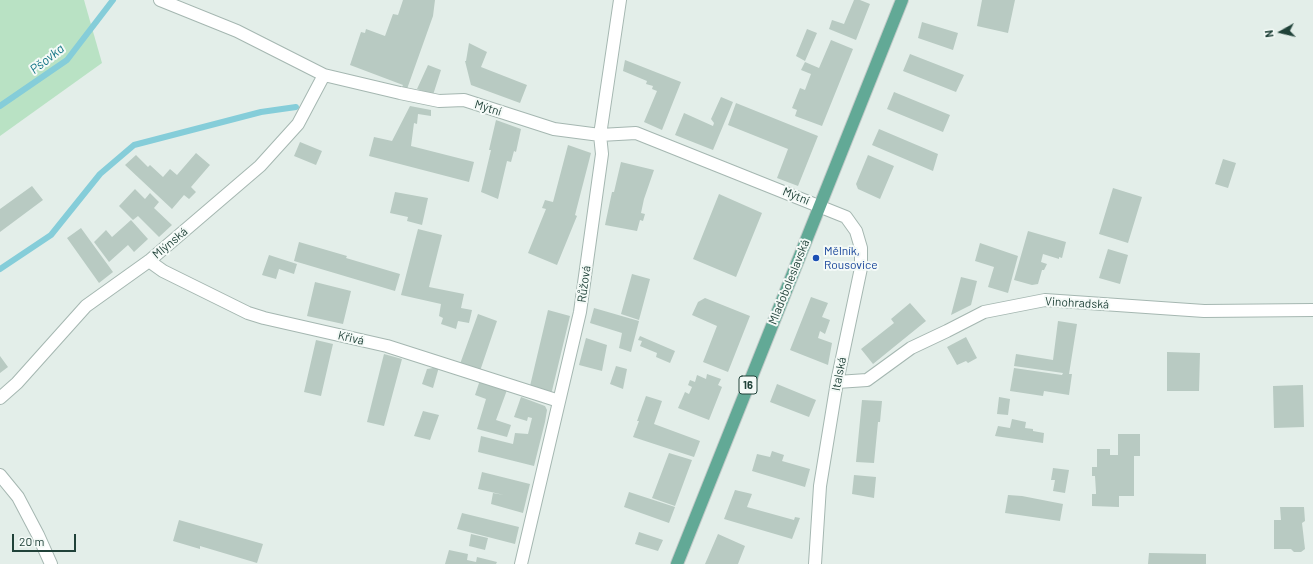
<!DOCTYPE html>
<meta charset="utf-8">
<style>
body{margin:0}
#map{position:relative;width:1313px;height:564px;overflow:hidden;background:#e3eee9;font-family:Barlow,sans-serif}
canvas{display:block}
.north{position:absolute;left:1261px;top:12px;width:40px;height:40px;-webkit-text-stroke:3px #f4faf7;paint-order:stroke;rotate:262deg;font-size:11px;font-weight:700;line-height:16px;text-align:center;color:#204239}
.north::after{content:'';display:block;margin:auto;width:14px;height:18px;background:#204239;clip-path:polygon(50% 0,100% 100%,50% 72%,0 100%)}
.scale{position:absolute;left:12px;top:534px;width:64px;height:18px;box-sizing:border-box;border:2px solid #204239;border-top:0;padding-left:5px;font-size:12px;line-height:14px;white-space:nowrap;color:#204239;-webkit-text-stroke:3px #f4faf7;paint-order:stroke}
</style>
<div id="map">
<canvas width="1313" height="564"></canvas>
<div class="north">N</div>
<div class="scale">20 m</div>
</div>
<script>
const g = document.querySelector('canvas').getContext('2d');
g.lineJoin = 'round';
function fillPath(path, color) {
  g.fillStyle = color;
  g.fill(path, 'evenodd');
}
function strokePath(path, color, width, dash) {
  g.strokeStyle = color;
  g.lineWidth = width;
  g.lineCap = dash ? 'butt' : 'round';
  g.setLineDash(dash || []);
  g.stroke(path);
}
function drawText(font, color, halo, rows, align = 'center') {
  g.font = font + ' Barlow,sans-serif';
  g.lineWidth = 4;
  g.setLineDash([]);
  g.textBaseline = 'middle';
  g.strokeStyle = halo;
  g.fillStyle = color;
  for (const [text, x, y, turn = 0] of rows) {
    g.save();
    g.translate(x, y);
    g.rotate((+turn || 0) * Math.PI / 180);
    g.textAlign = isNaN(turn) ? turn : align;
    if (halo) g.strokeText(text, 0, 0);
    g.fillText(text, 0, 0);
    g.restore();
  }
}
const green = new Path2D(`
 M0,0H84L102,63L0,136Z`);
const stream = new Path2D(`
 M0,106L67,60L113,0
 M0,269L51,235L100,174L134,145L261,112L296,107`);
const building = new Path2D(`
 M403,0H435L433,16L407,89L402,87L403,85L350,65L361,32L365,33L366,29L385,36L393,14L398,15Z
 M854,0H860L870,4L856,40L829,29L832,20L844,24Z
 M982,0H1015L1008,33L977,26Z
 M922,22L958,33L953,50L918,38Z
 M807,29L817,33L805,61L796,56Z
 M831,40L853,49L822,126L795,116L797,110L792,108L800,88L805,90L811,74L801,70L805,62L819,68Z
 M469,43L487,52L481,67L527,85L520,103L471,85L465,61H466Z
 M910,54L964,75L956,92L903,71Z
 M625,60L681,82L662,130L644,122L657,91L652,89L653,86L646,84L647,81L623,71Z
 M428,65L441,70L433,95L417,89Z
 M894,92L950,115L943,132L887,109Z
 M721,97L733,102L713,150L675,135L684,113L713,126L714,123L711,119Z
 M736,103L818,136L798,186L777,178L788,149L728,125Z
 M410,106L431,110V116L418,114L417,124L414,123L411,146L474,162L469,182L369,156L374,137L392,141Z
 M496,120L521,129L516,152L514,151L511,162L507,161L498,199L481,192L491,150H489Z
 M879,129L938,154L933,171L872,145Z
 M300,142L322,151L316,165L294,156Z
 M568,145L591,153L575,215L577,216L557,265L528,253L546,209L542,208L545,200L553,202Z
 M196,153L210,165L191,187L196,192L189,199L184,195L172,209L125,165L136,155L148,167L150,165L163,177L170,169L177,175Z
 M868,155L894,166L880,199L858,189L856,184Z
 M1223,159L1236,163L1228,188L1215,184Z
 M621,162L654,170L644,199L641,213L645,214L643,221L640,220L637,231L605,225L612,192H614Z
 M32,186L43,200L0,232V209Z
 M1113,188L1142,197L1128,243L1099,234Z
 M135,189L145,199L150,193L159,202L154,208L172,225L159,237L138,216L133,220L119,206Z
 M395,192L428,198L422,225L407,221L408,217L390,213Z
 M719,194L762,213L736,277L693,259Z
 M131,220L148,239L134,252L128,245L109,262L94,242L106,230L112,237Z
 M81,228L113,272L99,283L67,238Z
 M418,229L442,235L429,287L464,294L461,308L472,310L469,323L458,321L456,329L441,324L443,318L439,316L441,304L401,295Z
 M1028,231L1066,242L1062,258L1059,257V259L1043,254L1041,262L1047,264L1044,270H1042L1038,284L1032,285L1014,280Z
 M299,242L347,256L346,258L400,274L395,291L294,261Z
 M980,243L1018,256L1008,293L988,287L994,267L975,261Z
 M1108,249L1128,255L1120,284L1099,278Z
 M269,255L297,264L294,274L279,269L276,279L262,275Z
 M632,274L650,279L639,320L621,314Z
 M961,277L977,281L971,305L951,315Z
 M315,282L351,291L343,324L307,316Z
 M811,297L828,303L822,317L830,320L825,334L820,331L818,338L832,343L828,365L790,350Z
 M705,298L750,316L728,372L703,362L717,326L692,315L698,302Z
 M910,303L926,321L873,364L861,349L894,323L891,319Z
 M594,308L639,321L631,352L619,348L622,333L590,323Z
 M548,310L570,316L551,395L530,386Z
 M478,314L497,321L480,371L460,364Z
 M1058,321L1077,324L1069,374H1072L1069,395L1044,391L1043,396L1010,391L1014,368L1062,375L1063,373L1014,366L1016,354L1053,360Z
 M640,336L675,351L670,363L656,357L657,353L640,346L642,341L638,340Z
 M966,337L977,358L968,363L966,361L957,365L947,347Z
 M586,338L607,345L602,371L579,365Z
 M316,340L333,344L321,396L304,392Z
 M1167,352L1200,353L1199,391H1167Z
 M384,354L402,359L384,426L367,422Z
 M0,356L8,367L0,373Z
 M616,366L627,369L623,389L610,384Z
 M439,367L433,388L422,384L427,369Z
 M707,374L721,379L718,385L722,387L709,420L678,408L685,392L689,394L692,387L688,385L690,380L695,382L697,375L706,379Z
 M480,380L507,390L496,420L511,425L507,437L477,429L486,399L475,395Z
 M777,384L816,400L809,417L770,402Z
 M1303,385L1304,427L1274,428L1273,386Z
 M646,396L662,401L654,424L700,441L694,457L633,437L639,421H637Z
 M521,397L545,406L547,410L545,422L534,466L478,452L481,436L513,444L515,433L528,434L532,418L528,417L527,421L514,417Z
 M999,397L1010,399L1008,415L997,414Z
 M862,400L882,401L880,422H878L874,463L856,462Z
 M423,411L439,415L430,440L414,436Z
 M1012,419L1026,422L1025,428L1033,429V431L1044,433L1043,443L995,436L998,426L1010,428Z
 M1118,434H1140V456H1134V496H1119V507L1092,506V494H1096V492L1095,476H1092V467H1097V449H1110V455H1118Z
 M772,451L784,455L782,461L810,469L805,487L752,471L757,454L770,457Z
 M669,453L692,460L675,506L652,498Z
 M1053,468L1069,470L1065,493L1053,491L1055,480H1051Z
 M482,472L530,484L523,513L491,504L493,493L504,495L478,489Z
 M854,475L876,477L874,498L852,494Z
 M735,490L752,494L747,507L794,520L795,517L800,518L792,539L724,519Z
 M629,492L675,507L669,523L624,507Z
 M1008,495L1022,496L1063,504L1060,521L1005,513Z
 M1280,507H1304L1305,521L1302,523L1305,549L1301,552H1294L1291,549H1274V520H1281Z
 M462,513L519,527L515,544L457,529Z
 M179,520L263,544L257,563L200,546V549L173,541Z
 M639,532L663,540L658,551L635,544Z
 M471,534L488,538L485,550L469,546Z
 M718,534L745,546L738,564H705Z
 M449,550L468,554L467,560L476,562L477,557L497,562L496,564H445Z
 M1149,553L1206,554V564H1148Z`);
const minor = new Path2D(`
 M160,0L237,31L324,75L400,93L439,101L464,100L554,129L600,135L636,133L846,217L856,231L861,248V268L837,382L820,486L815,564
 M149,261L163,271L248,313L264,318L387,346L559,401
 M837,382L867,380L911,348L947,331L984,312L1045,300L1204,311L1313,310
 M0,398L17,383L86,306L149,261L260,166L298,124L324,75
 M0,475L18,497L38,535L51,564
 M521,564L580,312L602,154L600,135L620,0`);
const major = new Path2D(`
 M677,564L902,0`);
const markers = [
 [816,258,4,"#1a4fb4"]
];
const shields = [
 [748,385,18]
];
const shieldNames = [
 ["16",748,385]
];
const streetNames = [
 ["Mýtní",488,108,17],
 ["Mýtní",796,196,22],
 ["Mlýnská",170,243,-40],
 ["Mladoboleslavská",789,282,-68],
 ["Růžová",584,284,-82],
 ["Vinohradská",1077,303,3],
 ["Křivá",351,338,13],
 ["Italská",839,374,-79]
];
const transitNames = [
 ["Mělník,",824,251],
 ["Rousovice",824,265]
];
const waterNames = [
 ["Pšovka",47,59,-38]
];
fillPath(green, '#b9e2c4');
strokePath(stream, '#85cdd9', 6);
fillPath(building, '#b8cac2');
strokePath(minor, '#a5b7b1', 14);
strokePath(major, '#c1cac8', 14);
strokePath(minor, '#fff', 12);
strokePath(major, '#62a996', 12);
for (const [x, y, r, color] of markers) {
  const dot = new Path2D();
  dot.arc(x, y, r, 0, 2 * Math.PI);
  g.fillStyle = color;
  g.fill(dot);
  strokePath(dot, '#f4faf7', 1.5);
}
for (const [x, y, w] of shields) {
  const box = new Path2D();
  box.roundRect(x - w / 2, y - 9, w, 18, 3);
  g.fillStyle = '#f4faf7';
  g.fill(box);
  strokePath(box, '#204239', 1);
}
drawText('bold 11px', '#204239', null, shieldNames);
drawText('12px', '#204239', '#f4faf7', streetNames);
drawText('12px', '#164399', '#f4faf7', transitNames, 'left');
drawText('italic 13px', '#137486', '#f4faf7', waterNames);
</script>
